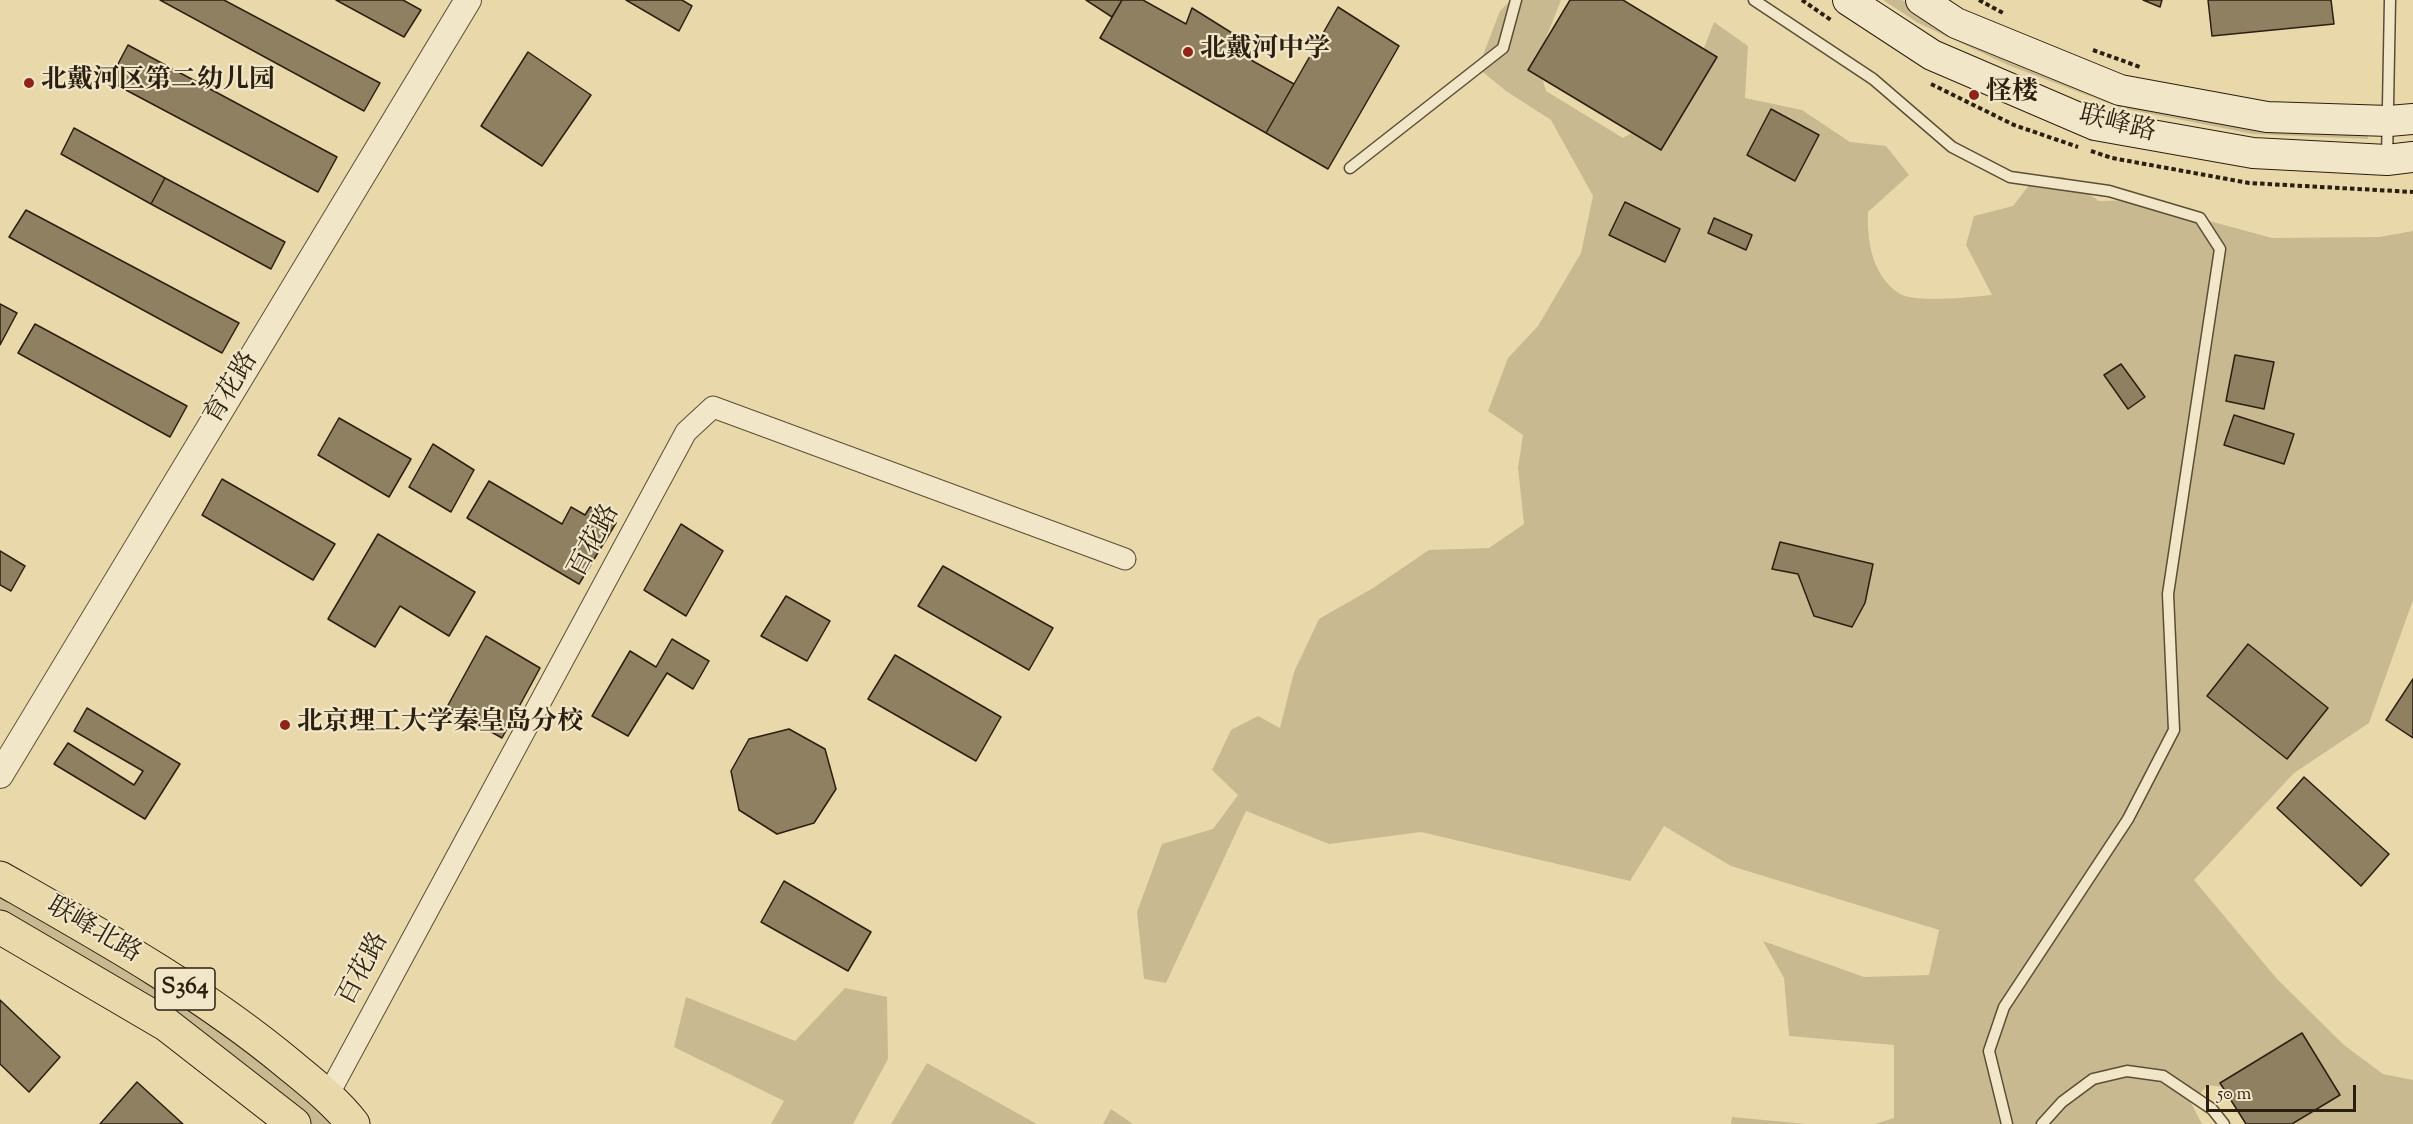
<!DOCTYPE html>
<meta charset="utf-8">
<style>
body{margin:0}
#map{position:relative;width:2413px;height:1124px;overflow:hidden;background:#e9d9aa;font-family:"Sorts Mill Goudy",serif}
canvas{display:block}
.scale{position:absolute;left:2206px;top:1085px;width:150px;height:27px;box-sizing:border-box;border:3px solid #2b1f10;border-top:0;padding-left:8px;font-size:18px;line-height:21px;white-space:nowrap;color:#2b1f10;-webkit-text-stroke:4px #f1e6c8;paint-order:stroke}
</style>
<div id="map">
<canvas width="2413" height="1124"></canvas>
<div class="scale">50 m</div>
</div>
<script>
const g = document.querySelector('canvas').getContext('2d');
g.lineJoin = 'round';
function fillPath(path, color) {
  g.fillStyle = color;
  g.fill(path, 'evenodd');
}
function strokePath(path, color, width, dash) {
  g.strokeStyle = color;
  g.lineWidth = width;
  g.lineCap = dash ? 'butt' : 'round';
  g.setLineDash(dash || []);
  g.stroke(path);
}
function drawText(font, color, halo, rows, align = 'center') {
  g.font = font + ' "Sorts Mill Goudy","Noto Serif SC",serif';
  g.lineWidth = 4.5;
  g.setLineDash([]);
  g.textBaseline = 'middle';
  g.strokeStyle = halo;
  g.fillStyle = color;
  for (const [text, x, y, turn = 0] of rows) {
    g.save();
    g.translate(x, y);
    g.rotate((+turn || 0) * Math.PI / 180);
    g.textAlign = isNaN(turn) ? turn : align;
    if (halo) g.strokeText(text, 0, 0);
    g.fillText(text, 0, 0);
    g.restore();
  }
}
const green = new Path2D(`
 M1511,0H1561L1537,61L1546,91L1623,138L1643,126L1697,66L1714,22L1748,46L1745,98L1802,110L1850,142L1886,146L1909,175L1868,212C1867,242 1872,276 1900,294C1916,303 1972,297 1992,295L1966,245L1974,216L2013,206L2036,176L2064,177L2099,201L2132,200L2272,238L2379,237L2413,231V600L2369,723L2294,773L2194,880L2277,979L2344,1045L2383,1074L2413,1080V1124H2296L2261,1092L2208,1085L2191,1103L2202,1124H1875L1894,1118V1045L1789,1036L1784,978L1763,941L1864,977L1929,975L1939,930L1731,866L1664,826L1630,881L1421,832L1329,844L1246,811L1166,983L1144,979L1137,912L1162,844L1213,829L1238,795L1212,770L1231,730L1258,716L1280,728L1294,672L1319,619L1373,588L1429,550L1489,548L1524,524L1518,468L1523,435L1488,411L1508,358L1538,326L1581,253L1593,196L1551,120L1506,91L1478,68L1500,11Z
 M1883,0H1902L1923,13L2011,56L2368,129V139L2253,134L2121,108L2008,65L1918,23Z
 M0,893L228,1031L334,1124H310L220,1045L0,913Z
 M845,988L887,997L888,1059L853,1124H771L784,1101L674,1047L686,997L795,1041Z
 M927,1063L1037,1124H891Z
 M1111,1109L1133,1124H1103Z
 M1732,1117L1806,1124H1731Z`);
const building = new Path2D(`
 M160,0H224L380,83L364,111Z
 M336,0H403L421,10L404,37Z
 M626,0H682L692,6L679,31Z
 M1086,0H1122L1112,17Z
 M1122,0H1143L1186,24L1192,8L1240,38L1233,50L1294,84L1266,133L1100,38Z
 M1570,0H1623L1717,57L1661,150L1528,70Z
 M2143,0H2162L2160,7Z
 M2208,0H2331L2334,24L2212,36Z
 M1338,7L1399,46L1328,169L1266,133Z
 M128,45L337,157L318,192L109,81Z
 M528,52L591,95L542,166L481,126Z
 M1771,109L1819,135L1795,181L1747,155Z
 M74,128L165,178L151,204L61,154Z
 M165,178L285,242L271,269L151,204Z
 M1625,202L1680,229L1665,262L1609,235Z
 M26,210L239,323L222,353L9,237Z
 M1714,218L1752,235L1746,250L1708,233Z
 M0,304L17,313L0,345Z
 M35,324L187,406L170,437L18,353Z
 M2235,355L2274,362L2264,409L2226,401Z
 M2121,364L2145,397L2128,409L2104,375Z
 M2234,415L2294,434L2284,464L2224,445Z
 M339,418L411,459L389,497L318,455Z
 M433,444L474,470L451,512L409,487Z
 M222,479L335,544L313,580L202,515Z
 M489,481L562,524L571,507L585,515L590,507L616,523L579,584L467,518Z
 M681,524L723,551L686,616L644,590Z
 M378,534L475,592L449,636L400,606L375,647L328,619Z
 M1780,542L1873,564L1865,603L1852,627L1814,616L1798,574L1772,569Z
 M0,551L25,566L11,591L0,585Z
 M943,566L1053,628L1029,670L918,606Z
 M786,596L830,621L807,661L761,636Z
 M486,636L540,668L502,738L447,707Z
 M672,639L709,661L693,689L667,673L628,736L592,716L630,651L656,667Z
 M2248,644L2328,708L2287,759L2207,696Z
 M895,655L1001,717L976,761L868,699Z
 M2413,679V738L2386,720Z
 M87,708L180,764L145,819L54,764L68,743L134,785L143,771L74,731Z
 M789,729L825,749L836,789L814,823L777,834L739,810L731,771L749,739Z
 M2304,777L2389,854L2361,886L2277,808Z
 M784,881L871,932L848,971L761,922Z
 M0,1000L60,1057L29,1092L0,1064Z
 M2302,1033L2340,1095L2292,1124H2246L2220,1083Z
 M137,1082L183,1124H100Z`);
const path = new Path2D(`
 M1802,0L1831,20
 M1979,0L2003,13
 M2093,50L2140,67
 M1931,84L2014,125L2078,147
 M2091,151L2112,158L2249,183L2413,192`);
const service = new Path2D(`
 M1754,0L1873,79L1952,147L2010,177L2109,191L2200,218L2220,249L2168,594L2174,730L2128,819L2004,1007L1989,1051L2007,1124
 M2387,159L2390,0
 M1350,168L1503,48L1516,0
 M2042,1124L2062,1102L2093,1079L2127,1071L2163,1076L2212,1109L2224,1124`);
const minor = new Path2D(`
 M327,1097L686,432L713,407L1125,559`);
const tertiary = new Path2D(`
 M0,775L468,0`);
const secondary = new Path2D(`
 M1848,0L1932,55L2095,125L2253,153L2387,160L2413,157
 M1921,0L1956,23L2120,90L2267,117L2389,121L2413,119`);
const primary = new Path2D(`
 M0,878C100,935 201,991 290,1065C312,1083 335,1101 353,1124
 M0,927L167,1025L294,1124`);
const markers = [
 [1188,52,6,"#8f2418"],
 [29,83,6,"#8f2418"],
 [1974,95,6,"#8f2418"],
 [285,725,6,"#8f2418"]
];
const shields = [
 [185,989,60]
];
const shieldNames = [
 ["S364",185,989]
];
const poiNames = [
 ["北戴河中学",1200,52],
 ["北戴河区第二幼儿园",41,83],
 ["怪楼",1986,95],
 ["北京理工大学秦皇岛分校",297,725]
];
const streetNames = [
 ["联峰路",2117,126,14],
 ["育花路",233,389,-59],
 ["百花路",596,542,-62],
 ["联峰北路",93,932,30],
 ["百花路",365,970,-62]
];
fillPath(green, '#c9b990');
fillPath(building, '#8e8060');
strokePath(building, '#2b1f10', 1.5);
strokePath(service, '#5a4e36', 13);
strokePath(minor, '#5a4e36', 23);
strokePath(tertiary, '#5a4e36', 28);
strokePath(secondary, '#2b1f10', 32);
strokePath(primary, '#2b1f10', 35);
strokePath(path, '#2b1f10', 4, [4.5, 3]);
strokePath(service, '#f1e6c8', 10);
strokePath(minor, '#f1e6c8', 21);
strokePath(tertiary, '#f1e6c8', 26);
strokePath(secondary, '#f1e6c8', 30);
strokePath(primary, '#e9d9aa', 33);
for (const [x, y, r, color] of markers) {
  const dot = new Path2D();
  dot.arc(x, y, r, 0, 2 * Math.PI);
  g.fillStyle = color;
  g.fill(dot);
  strokePath(dot, '#f1e6c8', 2);
}
for (const [x, y, w] of shields) {
  const box = new Path2D();
  box.roundRect(x - w / 2, y - 21, w, 42, 4.5);
  g.fillStyle = '#f1e6c8';
  g.fill(box);
  strokePath(box, '#2b1f10', 1.5);
}
drawText('bold 24px', '#2b1f10', null, shieldNames);
drawText('bold 26px', '#2b1f10', '#f1e6c8', poiNames, 'left');
drawText('26px', '#2b1f10', '#f1e6c8', streetNames);
</script>
